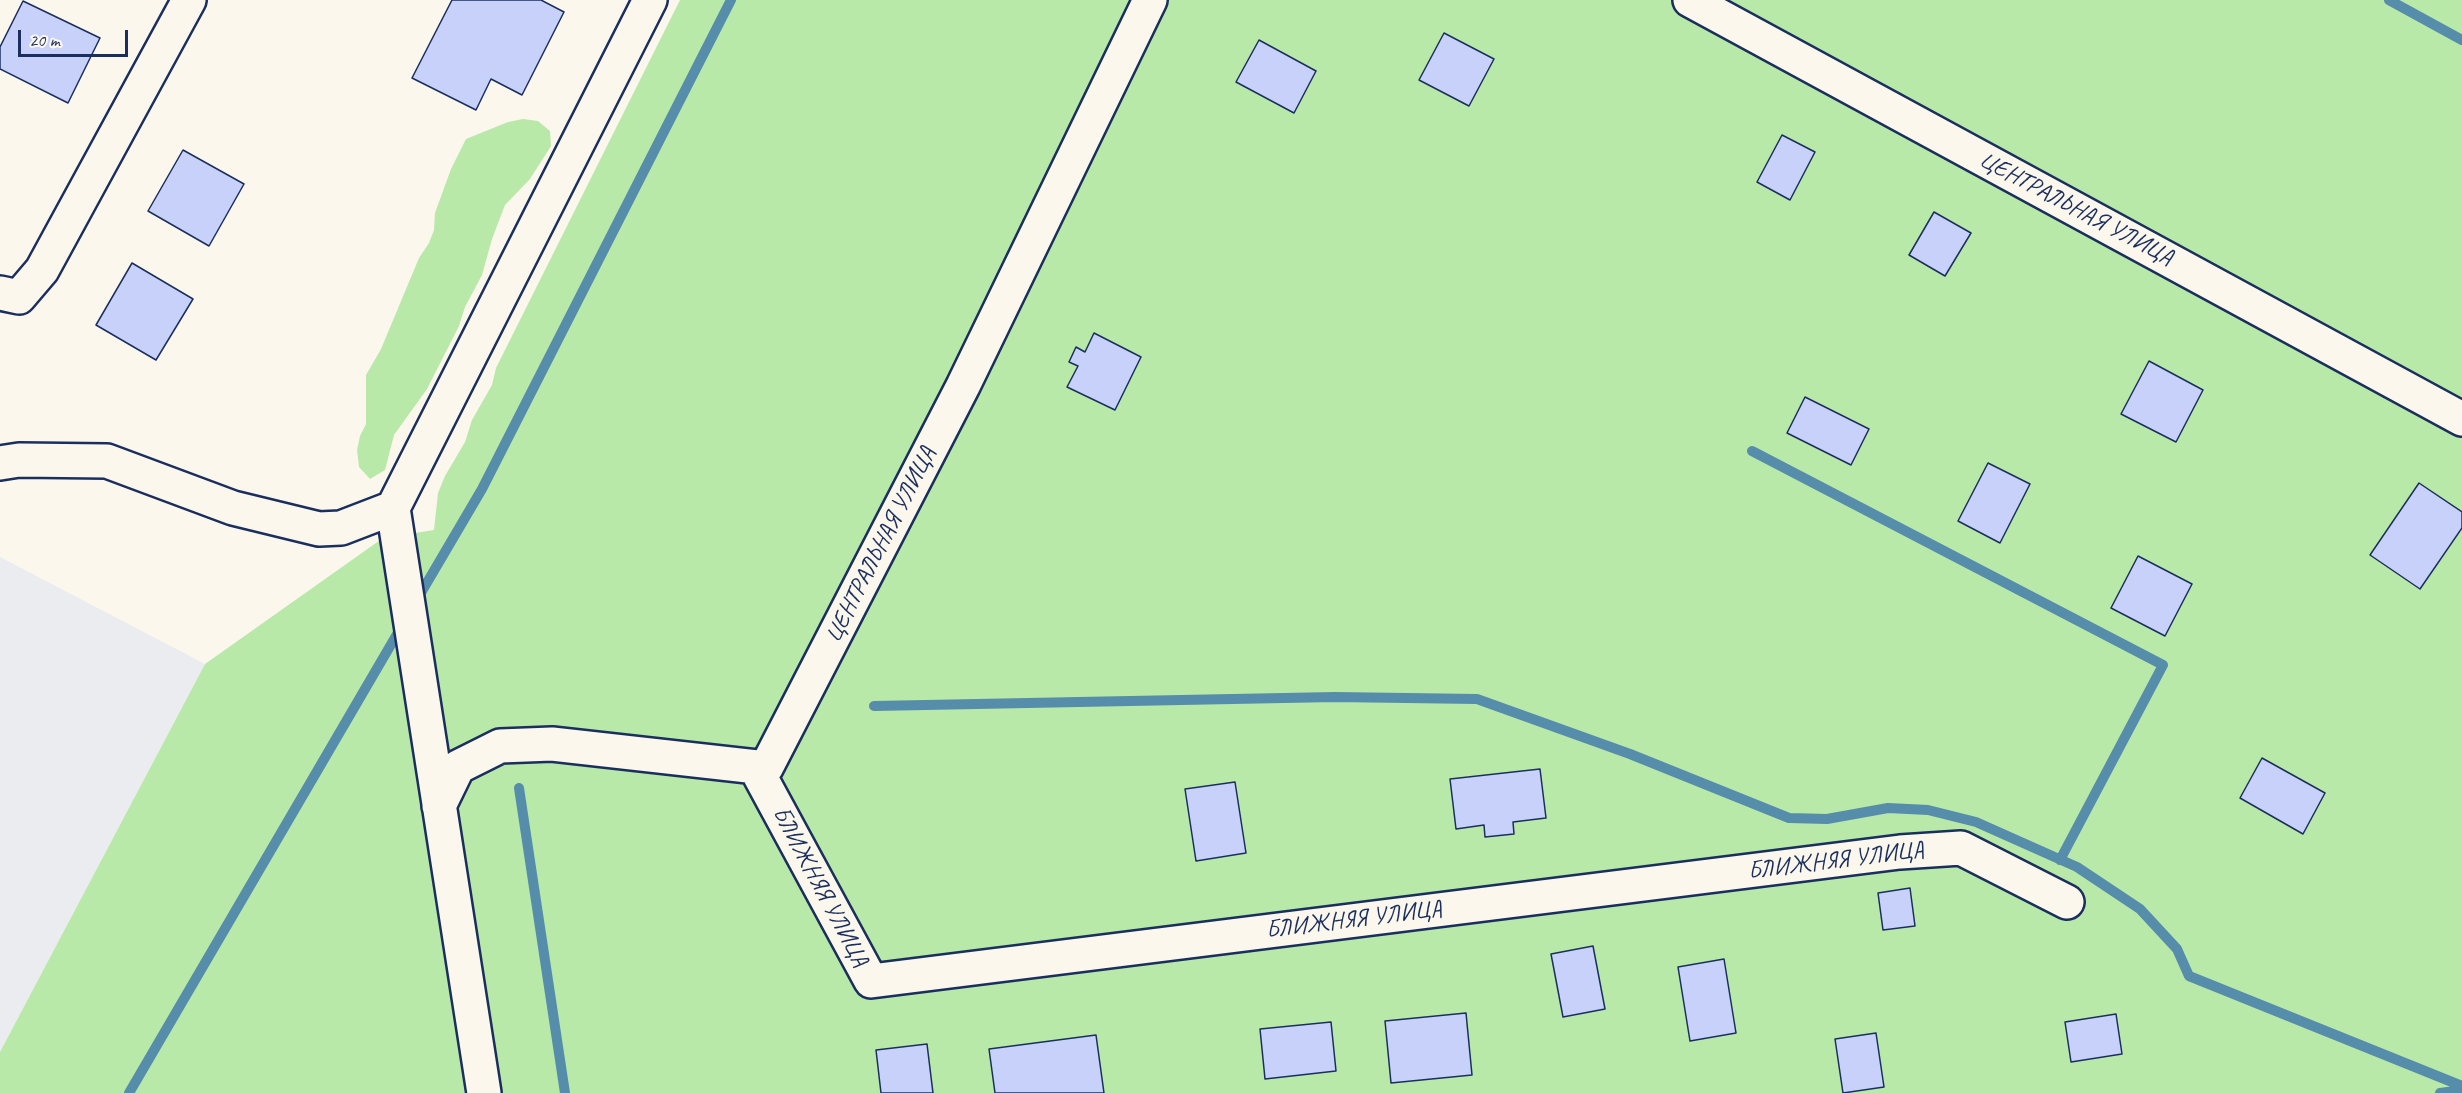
<!DOCTYPE html>
<meta charset="utf-8">
<style>
body{margin:0}
#map{position:relative;width:2462px;height:1093px;overflow:hidden;background:#fbf7ec;font-family:Caveat,sans-serif}
canvas{display:block}
.scale{position:absolute;left:18px;top:30px;width:110px;height:27px;box-sizing:border-box;border:3px solid #1b2f5e;border-top:0;padding-left:8px;font-size:18px;line-height:21px;white-space:nowrap;color:#1b2f5e;-webkit-text-stroke:4px #fbf7ec;paint-order:stroke}
</style>
<div id="map">
<canvas width="2462" height="1093"></canvas>
<div class="scale">20 m</div>
</div>
<script>
const g = document.querySelector('canvas').getContext('2d');
g.lineJoin = 'round';
function fillPath(path, color) {
  g.fillStyle = color;
  g.fill(path, 'evenodd');
}
function strokePath(path, color, width, dash) {
  g.strokeStyle = color;
  g.lineWidth = width;
  g.lineCap = dash ? 'butt' : 'round';
  g.setLineDash(dash || []);
  g.stroke(path);
}
function drawText(font, color, halo, rows, align = 'center') {
  g.font = font + ' Caveat,sans-serif';
  g.lineWidth = 6;
  g.setLineDash([]);
  g.textBaseline = 'middle';
  g.strokeStyle = halo;
  g.fillStyle = color;
  for (const [text, x, y, turn = 0] of rows) {
    g.save();
    g.translate(x, y);
    g.rotate((+turn || 0) * Math.PI / 180);
    g.textAlign = isNaN(turn) ? turn : align;
    if (halo) g.strokeText(text, 0, 0);
    g.fillText(text, 0, 0);
    g.restore();
  }
}
const built = new Path2D(`
 M0,557L205,664L0,1052Z`);
const green = new Path2D(`
 M680,0H2462V1093H0V1052L205,664L383,538L434,530L438,493L445,476L465,442L472,420L492,385L496,368Z
 M523,119L538,121L550,131L551,146L530,179L505,205L492,239L482,275L465,307L459,326L427,389L394,435L385,470L370,479L359,467L357,450L360,436L366,424V375L381,349L419,258L429,243L434,230L435,213L451,169L466,139L508,122Z`);
const stream = new Path2D(`
 M2389,0L2462,40
 M1752,451L2163,665L2060,860
 M415,603L482,489L731,0
 M874,706L1335,697L1477,699L1630,754L1789,818L1827,819L1888,808L1928,810L1976,822L2077,867L2140,909L2177,949L2189,976L2462,1086
 M519,788L565,1093
 M129,1093L403,624
 M2440,1093L2462,1090`);
const building = new Path2D(`
 M452,0H541L564,12L522,95L491,79L476,110L412,78Z
 M23,1L100,38L68,103L0,69V47Z
 M1444,33L1494,59L1469,106L1419,80Z
 M1259,40L1316,71L1294,113L1236,82Z
 M1782,135L1815,152L1790,200L1757,182Z
 M183,150L244,184L209,246L148,211Z
 M1934,212L1971,233L1945,276L1909,255Z
 M132,263L193,299L156,360L96,325Z
 M1094,333L1141,357L1115,410L1067,387L1078,366L1069,362L1076,347L1085,352Z
 M2149,361L2203,390L2176,442L2121,414Z
 M1805,397L1869,429L1851,465L1787,433Z
 M1988,463L2030,484L2000,543L1958,521Z
 M2419,483L2462,512V528L2420,589L2370,555Z
 M2138,556L2192,584L2165,636L2111,608Z
 M2262,758L2325,793L2303,834L2240,798Z
 M1540,769L1546,818L1513,822L1514,834L1485,837L1484,825L1456,829L1450,779Z
 M1235,782L1246,853L1196,861L1185,789Z
 M1910,888L1915,926L1883,930L1878,893Z
 M1593,946L1605,1009L1563,1017L1551,954Z
 M1724,959L1736,1033L1690,1041L1678,967Z
 M1466,1013L1472,1075L1391,1083L1385,1021Z
 M2116,1014L2122,1054L2071,1062L2065,1022Z
 M1331,1022L1336,1071L1265,1079L1260,1029Z
 M1876,1033L1884,1087L1843,1093L1835,1039Z
 M1096,1035L1104,1093H995L989,1049Z
 M927,1044L933,1093H881L876,1050Z`);
const minor = new Path2D(`
 M1690,0L2462,419
 M0,293L19,297L42,270L189,0
 M0,463L19,460L107,461L233,508L319,529L341,528L393,508
 M755,767L871,981L1900,852L1961,848L2067,902
 M439,806L458,767L500,746L552,744L766,768L963,386L1150,0
 M484,1093L393,508L650,0`);
const streetNames = [
 ["ЦЕНТРАЛЬНАЯ УЛИЦА",2076,209,28],
 ["ЦЕНТРАЛЬНАЯ УЛИЦА",881,545,-63],
 ["БЛИЖНЯЯ УЛИЦА",1836,861,-7],
 ["БЛИЖНЯЯ УЛИЦА",820,887,62],
 ["БЛИЖНЯЯ УЛИЦА",1354,920,-7]
];
fillPath(built, '#ebecf0');
fillPath(green, '#b8e9a8');
strokePath(stream, '#568daa', 10);
fillPath(building, '#c7d1f9');
strokePath(building, '#1b2f5e', 1.5);
strokePath(minor, '#1b2f5e', 38);
strokePath(minor, '#fbf7ec', 33);
drawText('24px', '#1b2f5e', '#fbf7ec', streetNames);
</script>
